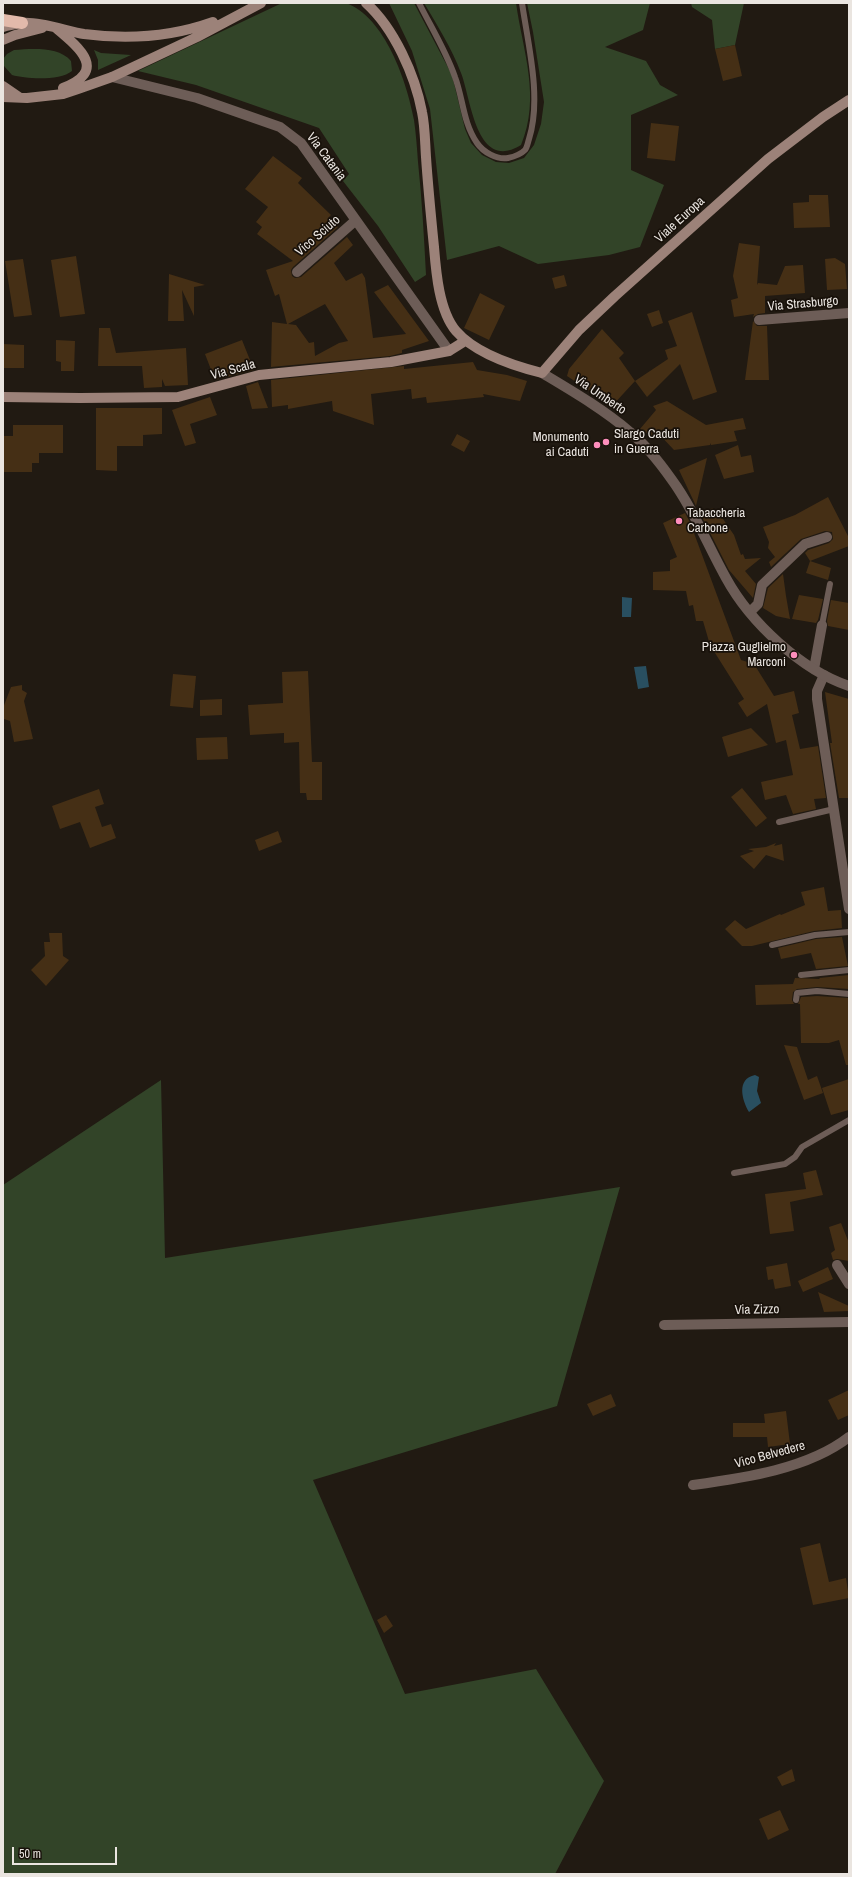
<!DOCTYPE html>
<style>
body{margin:0}
#map{position:relative;width:852px;height:1877px;overflow:hidden;background:#211a12;font-family:"Archivo Narrow",sans-serif}
canvas{display:block}
.frame{position:absolute;inset:0;border:4px solid #eae5e0;pointer-events:none}
.scale{position:absolute;left:12px;top:1847px;width:105px;height:18px;box-sizing:border-box;border:2px solid #eae5e0;border-top:0;padding-left:5px;font-size:12px;line-height:14px;white-space:nowrap;color:#eae5e0;-webkit-text-stroke:3px #18110a;paint-order:stroke}
</style>
<div id="map">
<canvas width="852" height="1877"></canvas>
<div class="frame"></div>
<div class="scale">50 m</div>
</div>
<script>
const g = document.querySelector('canvas').getContext('2d');
g.lineJoin = 'round';
function fillPath(path, color) {
  g.fillStyle = color;
  g.fill(path, 'evenodd');
}
function strokePath(path, color, width, dash) {
  g.strokeStyle = color;
  g.lineWidth = width;
  g.lineCap = dash ? 'butt' : 'round';
  g.setLineDash(dash || []);
  g.stroke(path);
}
function drawText(font, color, halo, rows, align = 'center') {
  g.font = font + ' "Archivo Narrow",sans-serif';
  g.lineWidth = 3.5;
  g.setLineDash([]);
  g.textBaseline = 'middle';
  g.strokeStyle = halo;
  g.fillStyle = color;
  for (const [text, x, y, turn = 0] of rows) {
    g.save();
    g.translate(x, y);
    g.rotate((+turn || 0) * Math.PI / 180);
    g.textAlign = isNaN(turn) ? turn : align;
    if (halo) g.strokeText(text, 0, 0);
    g.fillText(text, 0, 0);
    g.restore();
  }
}
const green = new Path2D(`
 M282,3H346C385,17 407,82 414,120C416,134 417,148 418,162C422,200 424,237 426,275L415,282L378,226L343,181L349,174L319,128L196,85L138,71Z
 M389,3H414L452,75L465,129L471,143L482,155L496,162L509,163L524,158L534,145L541,124L544,102L533,32L527,3H650L643,30L605,47L646,61L660,85L678,95L631,115V170L664,185L640,247L609,255L538,264L499,246L447,260L430,109L412,51Z
 M424,3H516C523,52 541,97 521,145C476,173 471,98 461,73C452,49 437,25 424,3Z
 M691,3H744L735,45L715,49L712,20L692,7Z
 M14,50C32,49 58,46 71,61L72,71C60,81 26,79 12,75L4,66L3,59L7,54Z
 M94,50L101,53L131,55L98,70V60Z
 M161,1080L165,1258L620,1187L557,1406L313,1480L405,1694L536,1669L604,1781L555,1874H3V1185Z`);
const water = new Path2D(`
 M622,597L632,598L631,617H622Z
 M646,666L649,687L638,689L634,667Z
 M755,1075L759,1077L757,1091L761,1103L749,1112C742,1100 736,1079 755,1075Z`);
const building = new Path2D(`
 M735,45L742,76L723,81L715,49Z
 M651,123L679,126L675,161L647,158Z
 M273,156L302,178L298,183L331,215L328,218L338,227L293,267L291,270L292,276L295,278L301,277L347,237L353,245L334,263L346,281L362,273L365,278L373,338L406,334L374,292L388,285L429,341L402,350V353L390,356L271,367L272,322L287,324L279,294L275,296L266,270L293,261L257,234L262,227L256,222L268,207L245,189ZM325,304L348,341L339,343L315,356L314,342L309,343L296,325L288,324Z
 M809,195H828L830,227L794,228L793,203L809,202Z
 M739,243L760,246L757,285L758,283L777,285L785,266L803,265L805,293L765,296V313L758,314L753,317L754,314L734,317L731,300L738,298L733,276Z
 M76,256L85,314L60,317L51,260Z
 M835,258L845,264L847,289L827,290L825,259Z
 M23,259L32,315L14,317L5,261Z
 M169,274L205,285L194,287V316L182,290L184,321H168Z
 M564,275L567,286L555,289L552,278Z
 M480,293L505,306L489,340L464,328Z
 M659,310L663,323L652,327L647,314Z
 M692,312L717,392L693,400L680,364L647,397L635,381L668,359L665,350L677,346L668,321Z
 M753,321L757,326H767L769,380H745Z
 M99,328H110L116,353L186,348L188,385L165,386L162,379V387L144,388L142,366H98Z
 M602,329L624,353L619,358L635,381L612,406L567,376L569,369Z
 M56,340L75,341L74,371H61V362L56,361Z
 M242,340L254,370L215,380L205,354Z
 M3,344L24,345V368H3Z
 M473,362L477,370L507,375L527,381L520,401L483,394L484,397L427,403L426,397L412,399L411,389L371,394L374,425L333,411L332,401L288,409V405L272,407L271,380L404,366V369Z
 M258,382L268,408L252,409L246,386Z
 M210,397L217,415L190,424L196,443L185,446L172,410Z
 M667,401L706,425L743,418L746,429L734,431L737,441L711,445L710,443V445L674,450L657,432L651,436L640,429L656,410L653,406Z
 M96,408H162V434L143,435V446H117V471L96,470Z
 M13,425H63V453H39V463H32V472H3V436H13Z
 M457,434L470,441L464,452L451,445Z
 M738,445L741,457L751,455L754,472L724,479L715,455Z
 M707,458L700,489L696,506L679,470Z
 M828,497L849,538V546L810,561L805,553L808,550L829,543L833,539L832,532L825,531L801,539L771,567L769,562L775,557L768,548L769,542L763,527L795,515Z
 M713,508L716,517L721,516L734,535L741,555L743,554L745,559L761,558L745,571L756,584L753,598L729,570L700,513Z
 M685,513L693,528L691,525L741,660L754,664L774,696L794,691L799,713L792,715L800,749L818,746L826,798L814,799L816,809L793,814L786,795L765,800L761,782L793,775L786,740L776,743L767,704L747,717L738,703L744,699L710,645L703,621H696L693,605L689,606L686,591L653,590V572L670,571V560L677,557L663,523Z
 M810,561L831,568L828,580L806,573Z
 M783,574L786,596L790,619L776,616L763,608L768,588Z
 M799,595L823,599L818,620L816,623L792,619Z
 M831,600L849,603V630L828,626L827,621Z
 M308,671L312,762H322V800H307L306,793H300L299,742L284,743V733L250,735L248,705L283,703L282,672Z
 M173,674L196,676L193,708L170,706Z
 M22,685V690L27,693L24,701L33,739L14,742L10,721L4,719L3,708L11,687Z
 M825,692L849,699V798H839L830,743H832Z
 M222,699V715L200,716V700Z
 M751,728L768,745L728,757L722,737Z
 M227,737L228,759L197,760L196,738Z
 M742,788L767,818L756,827L731,797Z
 M99,789L104,804L95,807L102,827L111,824L116,838L90,848L80,822L60,829L52,806Z
 M278,831L282,842L259,851L255,840Z
 M776,843L774,846L782,844L784,861L766,855L754,869L740,856L754,851L748,849L766,847Z
 M824,887L828,911L841,910L842,928L814,931L752,946H742L725,929L735,920L746,929L780,914L781,915L805,905L801,892Z
 M49,933H62L63,956L69,960L46,986L31,970L45,956L44,942H50Z
 M842,937L848,966L816,969L811,953L781,959L778,948L816,939Z
 M849,975V989L817,987L797,989L793,992L792,1000L794,1004L756,1005L755,985L793,984L795,978L820,979L819,978Z
 M817,996L849,998V1065H846L839,1040L829,1043H801L800,1004H798L801,997Z
 M784,1045L797,1047L808,1080L817,1076L823,1093L804,1100Z
 M849,1079V1110L831,1115L822,1088Z
 M816,1170L823,1195L790,1202L794,1231L770,1234L765,1194L806,1189L803,1173Z
 M841,1223L849,1243V1261L837,1259L833,1260L831,1253L835,1250L829,1227Z
 M787,1263L791,1286L775,1289L773,1279L768,1280L766,1267Z
 M828,1267L833,1279L803,1292L798,1281Z
 M818,1292L849,1306V1311L824,1312Z
 M849,1390V1415L838,1420L828,1400Z
 M611,1394L616,1406L593,1416L587,1404Z
 M786,1411L790,1444L768,1447L767,1437H733V1423H765L764,1414Z
 M820,1543L829,1582L846,1578L849,1598L813,1605L800,1548Z
 M386,1615L393,1626L384,1633L377,1620Z
 M792,1769L795,1781L782,1786L777,1777Z
 M780,1810L789,1830L768,1840L759,1819Z`);
const service = new Path2D(`
 M419,3C431,27 446,51 455,77C463,98 463,123 477,143C483,152 497,160 508,158C513,157 521,154 525,150C527,148 528,142 529,139C542,98 528,44 522,3
 M822,625L830,584
 M779,822L834,809
 M772,945L815,935L849,932
 M801,975L849,970
 M796,1000L797,993L817,991L849,994
 M734,1173L785,1164L795,1157L802,1147L849,1120`);
const minor = new Path2D(`
 M112,77L197,98L280,127L301,143L449,351
 M297,272L356,220
 M759,320L849,313
 M750,612L758,604L762,585L805,544L827,537
 M814,669L822,625
 M824,675L817,691V699L849,909
 M837,1265L849,1284
 M664,1325L849,1322
 M693,1485C744,1478 808,1469 849,1437`);
const tertiary = new Path2D(`
 M542,373C572,391 603,409 630,432C646,445 660,463 672,480C694,510 708,546 726,578C750,622 801,670 849,686`);
const secondary = new Path2D(`
 M366,3C394,28 415,75 422,112C425,126 425,142 426,157C428,187 431,217 434,247C436,272 439,311 456,331C475,353 514,366 542,373L579,330L615,296L768,159L823,117L849,100
 M3,27C9,25 15,24 21,23C37,21 67,31 84,34C129,40 171,37 213,22
 M57,29C81,49 107,71 63,88
 M3,40L15,35L42,28
 M3,86L19,97
 M3,97L27,98L63,94L78,89L112,77L197,37L261,3
 M3,397L80,398L178,397L259,375L391,362L449,351L465,341`);
const motorway = new Path2D(`
 M3,20L22,23`);
const markers = [
 [606,442,4,"#fe8ebc"],
 [597,445,4,"#fe8ebc"],
 [679,521,4,"#fe8ebc"],
 [794,655,4,"#fe8ebc"]
];
const streetNames = [
 ["Via Catania",326,157,53],
 ["Viale Europa",680,220,-42],
 ["Vico Sciuto",318,236,-41],
 ["Via Strasburgo",803,304,-5],
 ["Via Scala",233,370,-15],
 ["Via Umberto",600,395,34],
 ["Via Zizzo",757,1310,-1],
 ["Vico Belvedere",770,1455,-15]
];
const poiNames = [
 ["Slargo Caduti",614,435],
 ["in Guerra",614,450],
 ["Monumento",589,438,"right"],
 ["ai Caduti",589,453,"right"],
 ["Tabaccheria",687,514],
 ["Carbone",687,529],
 ["Piazza Guglielmo",786,648,"right"],
 ["Marconi",786,663,"right"]
];
fillPath(green, '#324428');
fillPath(water, '#294f60');
fillPath(building, '#452f15');
strokePath(service, '#6d5d57', 6);
strokePath(minor, '#6d5d57', 10);
strokePath(tertiary, '#6d5d57', 10);
strokePath(secondary, '#9c8279', 10);
strokePath(motorway, '#e2baab', 12);
for (const [x, y, r, color] of markers) {
  const dot = new Path2D();
  dot.arc(x, y, r, 0, 2 * Math.PI);
  g.fillStyle = color;
  g.fill(dot);
  strokePath(dot, '#18110a', 1.5);
}
drawText('13px', '#eae5e0', '#18110a', streetNames);
drawText('13px', '#eae5e0', '#18110a', poiNames, 'left');
</script>
